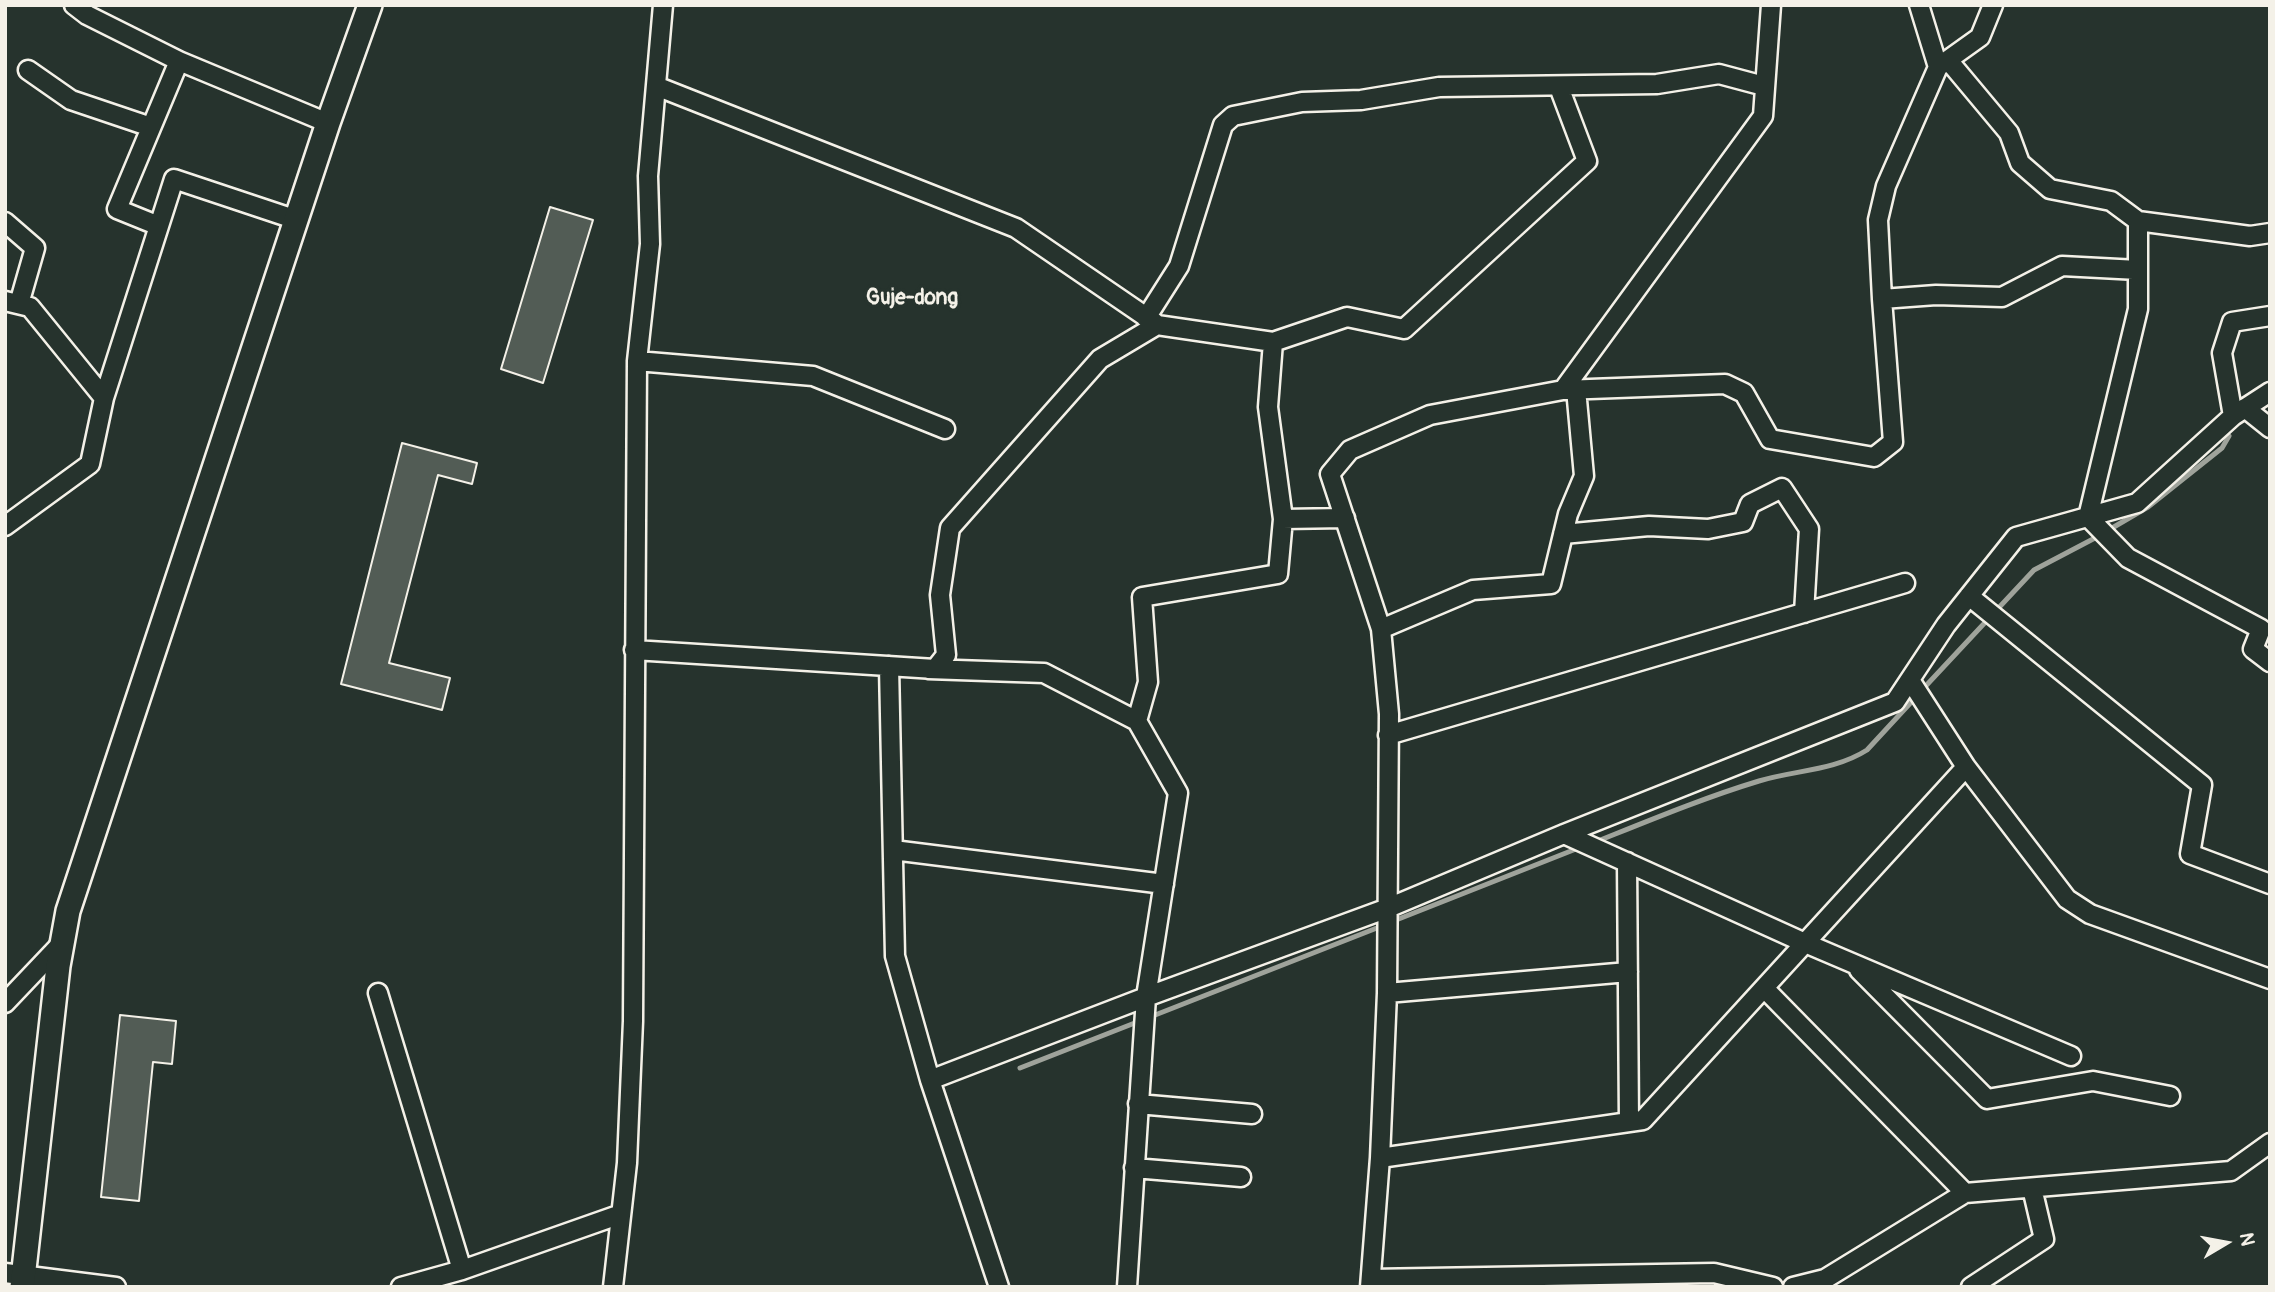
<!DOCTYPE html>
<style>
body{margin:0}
#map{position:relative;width:2275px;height:1292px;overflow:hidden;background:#26332d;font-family:Pangolin,sans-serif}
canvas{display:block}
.frame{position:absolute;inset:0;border:7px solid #f4f1e8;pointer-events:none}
.north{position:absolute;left:2191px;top:1208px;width:70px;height:70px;-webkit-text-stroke:5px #26332d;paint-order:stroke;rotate:80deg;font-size:19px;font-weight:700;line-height:28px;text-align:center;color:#f4f1e8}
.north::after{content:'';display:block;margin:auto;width:24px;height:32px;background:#f4f1e8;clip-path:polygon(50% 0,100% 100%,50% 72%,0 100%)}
</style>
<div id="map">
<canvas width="2275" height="1292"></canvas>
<div class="frame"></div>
<div class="north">N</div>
</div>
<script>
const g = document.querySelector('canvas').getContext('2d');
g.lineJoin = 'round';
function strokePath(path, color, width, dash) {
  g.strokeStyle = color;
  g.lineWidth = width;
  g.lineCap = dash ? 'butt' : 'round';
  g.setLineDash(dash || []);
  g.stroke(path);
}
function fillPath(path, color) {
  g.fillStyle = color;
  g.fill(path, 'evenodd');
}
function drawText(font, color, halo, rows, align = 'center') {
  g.font = font + ' Pangolin,sans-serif';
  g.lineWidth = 7;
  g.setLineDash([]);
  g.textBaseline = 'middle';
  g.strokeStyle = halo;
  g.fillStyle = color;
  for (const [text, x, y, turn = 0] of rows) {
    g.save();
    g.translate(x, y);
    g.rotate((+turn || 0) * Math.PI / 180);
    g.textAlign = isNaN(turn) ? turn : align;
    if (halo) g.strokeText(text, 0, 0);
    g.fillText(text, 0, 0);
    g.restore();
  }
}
const stream = new Path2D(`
 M1922,690L2034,570L2095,538L2148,507L2222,448L2229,436
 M1593,843C1648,821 1703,798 1759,781C1795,770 1834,771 1867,750L1915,698
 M1391,922L1581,847
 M1020,1068L1382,926`);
const building = new Path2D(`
 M550,207L593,220L543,383L501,369Z
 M402,443L477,463L472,484L438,475L389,663L450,678L442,710L341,684Z
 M120,1015L176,1021L172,1064L153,1062L139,1201L101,1197Z`);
const minor = new Path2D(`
 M74,5L87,15L179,61
 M1919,5L1938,67L1980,37L1993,5
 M1948,60L2009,133L2020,163L2050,189L2111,201L2138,221L2250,236L2270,233
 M28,70L71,100L151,127
 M656,86L1016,228L1155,323
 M2138,221V309L2088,517L2128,558L2261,629L2253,649L2270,662
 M5,222L35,248L19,304
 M159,226L117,209L179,61L328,123
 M1882,299L1878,220L1886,186L1938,67
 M5,301L30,307L104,398L90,464L5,526
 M1146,318L1179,266L1223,125L1233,116L1302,102L1361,100L1439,87L1657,84L1719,74L1764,86
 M1273,342L1268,407L1283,519
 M637,361L813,376L945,429
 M1563,390L1725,384L1744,393L1770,439L1874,457L1893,442L1882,299L1936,295L2002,297L2062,266L2138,270
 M104,398L174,179L297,220
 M2245,408L2270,428
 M2233,416L2222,353L2232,322L2270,316
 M1563,534L1649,526L1708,529L1743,522L1750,504L1782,488L1809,529L1804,613
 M1969,596L2202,785L2190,854L2270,884
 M1381,629L1473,590L1551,584L1568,514L1584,476L1576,389
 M634,650L935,669L946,655L940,595L950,528L1100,359L1157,325L1273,342L1347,317L1404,329L1587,161L1559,87
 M889,666L895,956L930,1080L999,1287
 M928,669L1044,673L1137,721
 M1910,680L1966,767L2067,899L2090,914L2270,979
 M1388,735L1905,583
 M1564,834L1805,943L2071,1056
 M893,850L1164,884
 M1627,862L1629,1122
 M1859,970L1987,1099L2093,1081L2170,1096
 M1764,988L1965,1193
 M378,993L462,1270
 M1387,993L1628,972
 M5,1003L62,943
 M930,1080L1146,997L1388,908L1564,834L1895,702L1946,625L2016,537L2137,503L2233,416L2270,392
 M1138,1104L1252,1114
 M1380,1158L1643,1120L1966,767
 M1134,1168L1241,1177
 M5,1273L116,1287
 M1371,1279L1714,1273L1773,1287
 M401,1287L462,1270L621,1214
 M613,1287L627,1163L633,1021L637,361L650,244L648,176L663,5
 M1127,1287L1146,997L1178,793L1137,721L1148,682L1142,597L1278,574L1283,519L1345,518
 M1370,1287L1380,1158L1387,993L1389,714L1381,629L1330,474L1350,450L1430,415L1563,390L1763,116L1771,5
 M1793,1287L1825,1279L1965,1193L2231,1171L2270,1143
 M1971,1287L2044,1239L2032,1188`);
const major = new Path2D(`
 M22,1287L58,966L68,911L328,123L370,5`);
const quarterNames = [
 ["Guje-dong",912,299]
];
strokePath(stream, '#9fa39b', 5);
fillPath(building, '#525c55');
strokePath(building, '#f4f1e8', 2);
strokePath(minor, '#f4f1e8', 23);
strokePath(major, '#f4f1e8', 28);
strokePath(minor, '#26332d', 18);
strokePath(major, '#26332d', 23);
drawText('bold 21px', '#f4f1e8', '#26332d', quarterNames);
</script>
